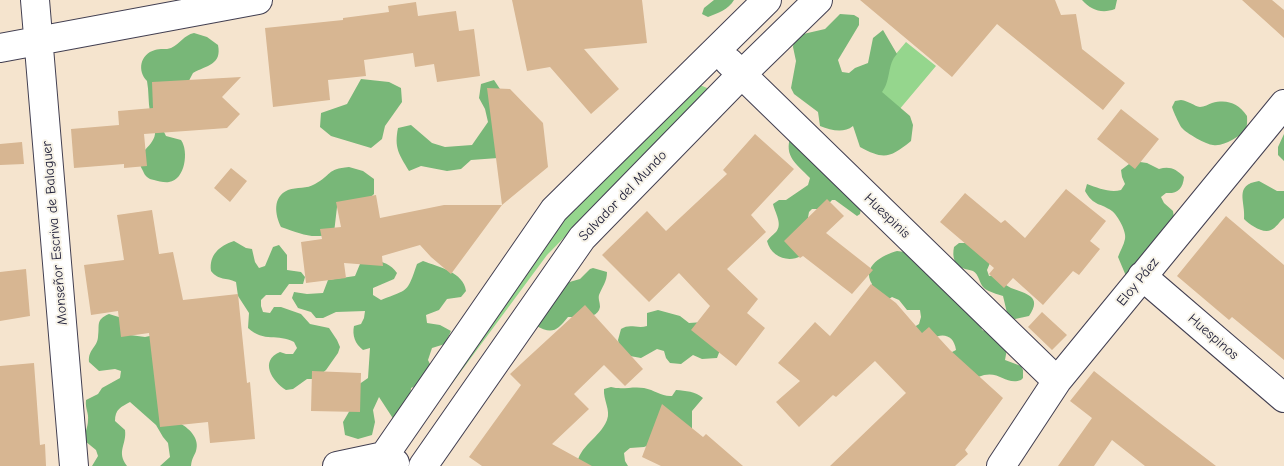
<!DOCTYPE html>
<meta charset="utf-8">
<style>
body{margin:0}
canvas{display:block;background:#f5e4ce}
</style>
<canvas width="1284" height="466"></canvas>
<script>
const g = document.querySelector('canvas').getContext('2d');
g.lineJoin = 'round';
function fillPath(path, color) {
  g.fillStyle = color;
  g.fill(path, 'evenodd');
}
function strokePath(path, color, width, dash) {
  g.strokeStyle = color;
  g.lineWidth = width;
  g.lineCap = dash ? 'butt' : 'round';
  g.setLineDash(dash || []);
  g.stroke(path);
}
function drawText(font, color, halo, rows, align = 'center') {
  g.font = font + ' "Comic Neue",sans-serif';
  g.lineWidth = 4;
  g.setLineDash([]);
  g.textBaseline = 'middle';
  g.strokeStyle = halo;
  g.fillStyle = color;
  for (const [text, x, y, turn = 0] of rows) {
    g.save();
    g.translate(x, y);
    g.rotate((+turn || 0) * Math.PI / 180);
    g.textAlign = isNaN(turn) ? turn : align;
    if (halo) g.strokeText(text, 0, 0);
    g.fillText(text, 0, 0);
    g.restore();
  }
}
const green = new Path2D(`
 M906,42L936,66L893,117L863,93Z
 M700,85L707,88V92L547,255L425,420L537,248L570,212Z`);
const forest = new Path2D(`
 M714,0H734C728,10 718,13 708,17L702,14L704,8Z
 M1082,0H1117L1115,9C1102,14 1091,10 1082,0Z
 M840,14L854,15L859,18V25L838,60L842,72L849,73L855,68L868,63L873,38L883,30L897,54C887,64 891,81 882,92L910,116L913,125L911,141C890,158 884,160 860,147L853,126C843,134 831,130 820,126L818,112L794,94L791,88L796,61L793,47L794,40L799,35L825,29Z
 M194,33L207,37L218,45C222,65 207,65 193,73L163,130L166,136L181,140C189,151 185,180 169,182C165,183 158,181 154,180C148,179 145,176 143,171C132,152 153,149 155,134C155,127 151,119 150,112C148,102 149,91 147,81C137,71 140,54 155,50C160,48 166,50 171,48C180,44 184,35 194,33Z
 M361,79L389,82L401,88L402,102L385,126L382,139L371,148L331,136L320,127L321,113L347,104Z
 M494,80L502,92L498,158L471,160L461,169L447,171L421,166L409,171C399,154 394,148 398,128L411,125L432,143L445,147L472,145L488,122L485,109L479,98L481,84Z
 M1181,100C1189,101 1194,106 1200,107C1204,107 1209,104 1212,103C1227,99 1238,103 1247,116C1248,132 1244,133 1232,140C1226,143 1220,146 1213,145C1207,145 1186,133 1182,128C1180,126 1173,111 1172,107L1175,101Z
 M1284,134V161L1278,155V147Z
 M791,135L862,203L860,214L857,216L835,200H832L824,209H812L809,212L801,256C788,263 771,257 767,241C770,237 772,236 776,232C783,224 775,213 773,204L779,200H786L808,185L810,178C797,164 783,157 791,135Z
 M1133,161L1147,163L1159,169C1170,166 1176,169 1184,177C1183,189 1177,194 1166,193L1161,197L1164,203L1173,211L1174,218L1126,276L1118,257C1120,251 1124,245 1125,239C1127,232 1118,216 1112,211C1101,203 1093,206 1085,191L1087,184C1098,188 1110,193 1121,190L1125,184L1122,177L1121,170Z
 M349,167L363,171L374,179V194C361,207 355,209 337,207L334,233C312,240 302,234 281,227C275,215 272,197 288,190C297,187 307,189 315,184C332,175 326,169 349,167Z
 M1259,181L1277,191H1284V218C1280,221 1276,228 1271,230C1263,234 1250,225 1244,219C1246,202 1233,185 1259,181Z
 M234,241L246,248L252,249L255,262L259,268L265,266L273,247L279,245L287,255V270L301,272L305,277L303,284H289L281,295H266L261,300V306L263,312L270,313L274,307H281L301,314L310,324L329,328L337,340L340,347L338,353L326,370L320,375L314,379H307L293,389L286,390C272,381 259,361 280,352L286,354H293L297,348L294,342C278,333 264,343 248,328L249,313L238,296L236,282C226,277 219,281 211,271C209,255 219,246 234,241Z
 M959,243H966L990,263L987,270L989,276L996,275C1000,280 1005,285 1011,288C1026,294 1043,296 1029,316L1015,319L1008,317L1003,296C997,294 989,292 984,288C979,283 979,274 973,271C971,270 968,270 965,269C954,266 952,257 954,247Z
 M897,251L905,252L980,322L982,330L997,335L1007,349L1005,360L1021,366L1023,370V378L1021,380C1005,386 999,368 978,377L944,356L956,350C954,335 943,332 931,339L908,331L919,324L921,317L920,310H907L899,300L892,297L880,305L871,291L872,284C861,266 883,255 897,251Z
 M372,259C383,262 391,264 397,273L394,279L373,288V295L381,300C409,289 407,293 417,264L423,261C438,267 464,272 466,291L461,297L447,299L439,310L426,315L427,323L440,325L451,331L445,344L432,348L428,360L434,372L424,382L411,388L410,401L394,420L379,397L373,410L375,422L372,435L358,439L345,435L343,422L350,410L358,385L368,378L370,348L363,350C355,344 352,335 354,326L361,324L364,318L365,311L336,312L323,318H316L311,312L298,308L292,298L294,292L307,294L323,293L328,280L355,276L360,264Z
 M593,268L607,272C607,282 602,287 599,295C598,299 600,302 600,307C598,320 578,317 568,317C557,331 552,335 535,325L566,283L580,279L590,269Z
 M658,310L680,316L689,323L704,322L720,350L717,358L702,359L693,355L681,364L670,363L666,358L664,351L657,349L641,358L630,356L619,344L618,340L621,329C630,323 637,329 647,326V313Z
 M109,314L122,318L130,335L145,337L159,334L181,424C190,429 200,439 196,451C194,457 192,457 191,466H160L170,457L168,443L163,437L156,425L130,402C121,407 115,409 115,421L125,430C127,445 116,451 127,466H92L98,456L96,450L85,441C84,433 88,428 88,420C89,413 85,409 86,400L98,394L102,388L120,378L121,371L115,369L99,371L89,362C88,349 97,348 98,337C100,325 95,320 109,314Z
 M611,387C622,390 633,386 644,388C655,390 662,397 672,396L676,390C686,391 695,391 703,398L692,411V428L644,447L630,448L624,453L625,461L628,466H577C578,446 600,438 607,420C611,410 603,400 604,389Z`);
const building = new Path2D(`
 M512,0H642L647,43L584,49L619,89L591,114L550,67L527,71Z
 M860,0H1055L1061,15L1076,14L1082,49L1125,83L1103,110L997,24L952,77Z
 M1242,0H1272L1284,10V38Z
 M416,2L418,16L456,11L459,31L474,29L480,76L437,82L434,64L415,67L413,53L364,60L366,76L328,80L330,100L273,107L265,28L343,20V18L389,12L388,6Z
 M241,77L222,97L240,114L227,128L144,134L147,166L124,168V164L74,168L71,129L119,125L118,111L153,108L152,82Z
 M487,88L510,89L543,123L548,167L502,205L451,274L431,257L420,245L382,256L383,266L344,263L346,278L306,283L301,242L322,239L320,229L341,227L336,202L376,195L380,218L444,205H502Z
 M1121,109L1159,139L1135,169L1097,139Z
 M755,134L794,169L751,215L766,232L727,269L758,299L747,313L765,328L736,366L691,330L710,306L679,273L649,302L602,255L647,211L666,231L727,174L723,170Z
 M22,142L24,164L0,165V144Z
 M231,168L247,181L230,202L214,188Z
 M1066,189L1106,221L1090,241L1100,249L1079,275L1073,271L1043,305L1013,278L1004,288L989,274L994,268L940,222L965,193L1001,223L1005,220L1025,238Z
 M827,199L844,216L826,233L873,270L852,294L803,256L800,258L784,241Z
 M152,210L159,254L173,252L183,300L238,294L247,383L250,382L255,439L210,443L208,422L160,427L149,333L121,337L118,311L91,315L84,265L124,260L117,215Z
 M1226,216L1284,265V360L1232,317L1229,320L1177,276Z
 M26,269L30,316L0,321V272Z
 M871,284L896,303L922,333L929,327L950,350L1003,398L965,450L968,454L955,466H830L906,393L875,361L836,397L833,395L799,427L776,402L800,381L778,363L815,322L830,336Z
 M585,305L643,369L625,386L604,365L574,394L589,409L552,444L592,466H482L469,457L521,385L510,374Z
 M1042,312L1067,335L1052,350L1028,327Z
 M34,363L40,445L45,444L46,466H0V366Z
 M312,371L361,373L360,412L311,411Z
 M1094,371L1156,420L1216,466H1145L1112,440L1094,466H1058L1092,418L1070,401Z
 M662,404L703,437L706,434L743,466H661L642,457Z`);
const minor = new Path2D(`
 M35,0L74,466
 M0,48L258,0
 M729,62L1057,381
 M1142,276L1284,398
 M337,466L384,456L395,463
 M380,466L384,456L554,210L767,0
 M423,466L582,238L741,75L818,0
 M1001,466L1057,381L1284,104`);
const streetNames = [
 ["Salvador del Mundo",623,196,-46],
 ["Huespinis",887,216,44],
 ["Monseñor Escriva de Balaguer",55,233,-95],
 ["Eloy Páez",1138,282,-51],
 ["Huespinos",1213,337,41]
];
fillPath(green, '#95d68d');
fillPath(forest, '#78b778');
fillPath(building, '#d7b692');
strokePath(minor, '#423f51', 30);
strokePath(minor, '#fff', 28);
drawText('14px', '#22223b', '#f7f3e8', streetNames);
</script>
